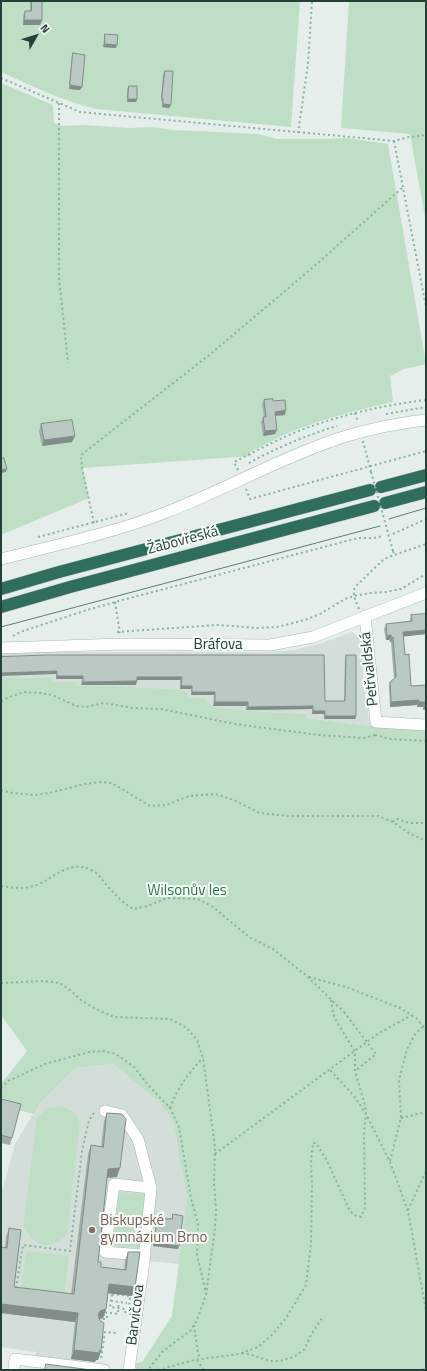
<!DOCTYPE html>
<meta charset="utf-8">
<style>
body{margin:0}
#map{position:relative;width:427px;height:1371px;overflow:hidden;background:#e5eeea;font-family:"Titillium Web",sans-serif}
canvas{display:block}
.frame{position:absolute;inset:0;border:2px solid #244137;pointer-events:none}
.north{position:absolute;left:16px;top:16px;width:40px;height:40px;-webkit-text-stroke:3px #f6fbf8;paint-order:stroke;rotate:51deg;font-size:11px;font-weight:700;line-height:16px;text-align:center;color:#244137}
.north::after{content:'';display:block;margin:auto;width:14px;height:18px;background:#244137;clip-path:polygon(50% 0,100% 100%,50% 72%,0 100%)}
</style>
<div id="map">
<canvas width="427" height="1371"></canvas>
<div class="frame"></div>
<div class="north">N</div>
</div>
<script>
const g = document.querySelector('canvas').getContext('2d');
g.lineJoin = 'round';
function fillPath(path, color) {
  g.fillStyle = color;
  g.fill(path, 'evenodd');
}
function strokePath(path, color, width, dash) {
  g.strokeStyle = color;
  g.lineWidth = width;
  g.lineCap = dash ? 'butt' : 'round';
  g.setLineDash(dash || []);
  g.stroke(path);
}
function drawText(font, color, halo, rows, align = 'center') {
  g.font = font + ' "Titillium Web",sans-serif';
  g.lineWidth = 4;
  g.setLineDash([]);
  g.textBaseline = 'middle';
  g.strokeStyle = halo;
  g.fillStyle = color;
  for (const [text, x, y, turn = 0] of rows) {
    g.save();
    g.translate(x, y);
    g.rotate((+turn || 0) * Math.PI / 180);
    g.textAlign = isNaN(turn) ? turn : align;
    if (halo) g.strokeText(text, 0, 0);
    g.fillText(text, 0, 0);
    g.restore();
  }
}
const built = new Path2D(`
 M352,632L360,637L366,709H368L370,726L306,718V714L250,711L213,707L204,698L188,697L114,686H76V682H53L52,677L1,678V652H265L295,650L322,643Z
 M113,1064L160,1103L174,1124L187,1200L180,1264L149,1261L134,1296L106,1293L98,1360L78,1358V1362L36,1357V1352L1,1347V1195L15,1144L40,1103L75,1068Z`);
const green = new Path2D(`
 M1,1H300L291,127L96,109C63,101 32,86 1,72Z
 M349,1H426V223L410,134L341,128Z
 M1,83L53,105L54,123L62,126L82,125L129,128L153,127L173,130L258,134L276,139H328L346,138L388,144L426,364L404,369L390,376L393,402C360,409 327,418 295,430C280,436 265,445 250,452L251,456L83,468L89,498L1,535Z
 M52,677L53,682H76V686H114L181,690L187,692L188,697L204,698L213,707L250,711L306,714V718L370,726L426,730V1370H136V1363L142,1362L172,1316L187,1200L174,1124L160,1103L113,1064L75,1068L40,1103L34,1114L10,1108L1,1100V1084L27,1051L1,1015V678Z
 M62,1106L75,1113L80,1122L67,1235L58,1242L44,1246L32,1239L23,1227L37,1118L47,1108Z
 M119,1192L146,1194L140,1248L114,1246Z
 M26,1251L69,1256L64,1297L21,1291Z`);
const path = new Path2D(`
 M1,78L80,112L394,141L409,137L426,135
 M59,103V278L68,363
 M298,133L308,64L312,1
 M394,141L426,307
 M355,413L358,422
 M386,414L426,407
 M363,441L371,472
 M249,463C276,448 307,435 337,426
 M238,470L234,462C256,451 278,439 301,430C341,415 383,405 426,400
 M246,489L250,499L426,451
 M94,523L82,468L81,455L213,352L311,269L402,188
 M393,534L426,519
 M38,537L129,513
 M393,551L394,555L426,544
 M115,602L120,633
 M359,609C356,601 352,595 355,587L384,559L394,555
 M117,632L217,625L258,628L277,627L305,620L320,614L345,599L354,596L370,593L386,592L401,589L426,574
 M13,636L20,632L87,610L115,602L358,538H374L383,536
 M1,701L12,696L24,692L41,693L52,695L76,706L86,707L104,703L133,708L161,709L235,724L319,735L364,738L375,735V732
 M375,735L390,739L426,741
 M1,790L13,793L36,795L49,793L84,784L102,782L111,783L117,786L150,806L166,805L189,796L215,794L234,800L260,813L288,816H378L393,822L409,833L426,841
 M393,822L394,820L397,819L409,823H426
 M1,886C13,888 23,889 34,886C56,878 69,858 93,871C98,873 101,878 104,882C113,892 121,902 133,909L148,906L167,898L198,899L213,907L249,937L273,949L308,977L344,1012
 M309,977L349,988L400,1008L416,1018L426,1029
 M1,983L44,981L60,983L70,990L82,1001L96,1009L114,1017L170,1019L187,1028L197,1040L203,1058L215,1147L214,1183L216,1210L215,1229L206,1295L197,1320L190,1331L162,1352L148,1370
 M331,1000L334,1017L355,1052V1071L365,1105L366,1114L390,1162L408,1211L426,1311
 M1,1088L8,1081L45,1064L89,1052L104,1051L116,1054L134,1067L148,1085L170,1108L179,1127L191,1198L198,1224L197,1255L206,1293
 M170,1108C177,1089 188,1073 203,1058
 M401,1118L426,1112
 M215,1154L379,1033L412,1015
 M390,1161L401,1118L399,1080L407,1049L416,1033L424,1026
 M408,1210L426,1171
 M16,1288L23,1245L70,1251L82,1151L89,1120L94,1113
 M112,1294L130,1296L129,1306H133L132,1313L125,1312V1309L110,1307Z
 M106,1300L127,1303
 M118,1312L119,1302
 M103,1319H107V1315H104V1312L118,1314
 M194,1325L197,1348L200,1359
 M242,1353L252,1355L269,1361H280L293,1357L304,1350L311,1335L322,1318
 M101,1358L105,1332L116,1333
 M197,1360L204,1370
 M158,1370L194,1360L239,1354L258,1347L273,1334L286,1318L306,1285L311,1244L312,1186L311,1161L313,1143H316L327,1161L350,1211L354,1215L361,1217L365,1208L364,1131L366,1114L354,1096L330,1070
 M422,1370L426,1366`);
const minor = new Path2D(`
 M1,559C56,545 114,533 167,512C221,491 271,463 326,443C358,431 392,424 426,420
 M365,616L376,722L426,725
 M1,648L122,644L270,645L313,637L426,593
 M105,1111L122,1115L138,1139L151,1188L144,1261L129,1370
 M141,1255L105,1252L114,1184L151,1188
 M14,1370L15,1359L104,1370`);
const highway = new Path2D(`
 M381,487L426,475
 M385,503L426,492
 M1,589L59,572L370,490
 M1,607L70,587L374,506`);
const tram = new Path2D(`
 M389,519L426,508
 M1,627L380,526`);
const pathBridge = new Path2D(`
 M371,472L393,551
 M344,1012L376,1054L355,1071`);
const wall = new Path2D(`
 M30,1H42V20L40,25H23V16L25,11H30Z
 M105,34L116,48L103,47L104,37Z
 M73,53L82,87L80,90L69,89L72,56Z
 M165,71L169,108L162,107V101H161L163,74Z
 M129,86L137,99L136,102H127V89Z
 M264,400L273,401L285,415L275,416L277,430L275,434L263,436L261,422L263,417H264L262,404Z
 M41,424L72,442L42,446L39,431Z
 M411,615L426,634L403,636L405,655L411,686L426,685V709L423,710V707H417V705L390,707L389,686L390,682L394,679L391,642H390L389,640H386L384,629L386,624L410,622V620Z
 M47,655L325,701H344L345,658L346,655L356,716L355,719H324V714H312V709L246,710V706H213L214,695H191V689H180V680H137L136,685H81L82,679H56V674H37L10,657Z
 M1,1099L12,1138L10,1145L1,1143Z
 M107,1113L117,1177L107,1178L98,1262L101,1267L124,1270L125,1261L128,1252L132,1296L108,1293L106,1309L103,1318L100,1319L101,1351L98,1360H96L95,1362L71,1359L75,1322L1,1313V1247H5L6,1237L9,1228L14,1287L71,1294L88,1154L91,1145L101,1147L104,1121Z
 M173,1214L179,1246L178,1249L153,1246L156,1221L157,1218L171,1219Z`);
const shadedWall = new Path2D(`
 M24,20H42L40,25H23Z
 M105,44L117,45L116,48L103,47Z
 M70,85L82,87L80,90L69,89Z
 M128,99H137L136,102H127Z
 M163,104L171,105L169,108L162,107Z
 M286,410L285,415L273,416L275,412Z
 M277,430L275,434L263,436L265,431Z
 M75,436L72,442L42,446L44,440Z
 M7,469L6,472L1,473V470Z
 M426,630V634L401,637L403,632Z
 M391,635L389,640H386L387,636Z
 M393,637L391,642H390L391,638Z
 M38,671H57L56,674L1,676V673Z
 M57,676H83L82,679H56Z
 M137,677H182L180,680H136Z
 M137,681L136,685H81L83,682Z
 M181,686H192L191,689H180Z
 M192,692H215L214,695H191Z
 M419,700L417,705L390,707L391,702Z
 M215,702H248L246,706H213Z
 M419,702H425L423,707H417Z
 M425,705H426V709L423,710Z
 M313,706L312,709L246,710L248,707Z
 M313,711H325L324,714H312Z
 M325,716H356L355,719H324Z
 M120,1168L117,1177L105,1178L108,1169Z
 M154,1243L179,1246L178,1249L153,1246Z
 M109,1284L135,1287L132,1296L106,1293Z
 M1,1304L78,1313L75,1322L1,1313Z
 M106,1309L103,1318L97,1320L100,1311Z
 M74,1350L99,1351H101L98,1360H96L95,1362L71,1359Z`);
const building = new Path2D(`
 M32,1H42V20H24L25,11H31Z
 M105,34L118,35L117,45L105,44Z
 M73,53L85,55L82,87L70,85Z
 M165,71H173L171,105L163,104V98H162Z
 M129,86H137V99H128Z
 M273,399V401L285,400L286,410L275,412L277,430L265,431L263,417H266L264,400Z
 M72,420L75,436L44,440L41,424Z
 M4,458L7,469L1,470V459Z
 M426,614V630L403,632L405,655L409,654L411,686L426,685V705H425V702H419V700L391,702L390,682L396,677L393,637L391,638V635L387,636L386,624L412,621L411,615Z
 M47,655H324L325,701H345L346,655H356V716H325V711H313V706L248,707V702H215V692H192V686H181L182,677H137V681L83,682V676H57V671L1,673V657Z
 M1,1099L21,1104L12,1138L1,1135Z
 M107,1113L122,1114L126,1119L120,1168L108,1169L98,1262H101V1267L126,1270L128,1252H140L135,1287L109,1284L106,1309L100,1311L98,1315L100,1321L104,1323L101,1351H99V1353L74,1350L78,1313L1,1304V1247L7,1248L9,1228L21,1230L14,1287L74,1294L91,1145L103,1147Z
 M173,1214L183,1216L179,1246L154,1243L157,1218L172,1219Z
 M46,1364L91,1370H45Z`);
const markers = [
 [92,1230,4,"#8d6e63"]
];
const streetNames = [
 ["Žabovřeská",183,541,-15],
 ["Bráfova",218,645],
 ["Petřvaldská",370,669,-96],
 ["Barvičova",136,1315,-83]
];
const parkNames = [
 ["Wilsonův les",187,891]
];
const educationNames = [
 ["Biskupské",100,1221],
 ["gymnázium Brno",100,1238]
];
fillPath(built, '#d3ded9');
fillPath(green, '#bedfc5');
strokePath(minor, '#a7b7b1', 12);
strokePath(highway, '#c2cac7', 13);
strokePath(path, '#86b2a1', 2, [2, 3]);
strokePath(minor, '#fff', 11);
strokePath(highway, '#2f6e5d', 12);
strokePath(tram, '#5f7c72', 1);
strokePath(pathBridge, '#86b2a1', 2, [2, 3]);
fillPath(wall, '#a0ada8');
fillPath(shadedWall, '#828d88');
fillPath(building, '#bac9c3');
strokePath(building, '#828d88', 1);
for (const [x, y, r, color] of markers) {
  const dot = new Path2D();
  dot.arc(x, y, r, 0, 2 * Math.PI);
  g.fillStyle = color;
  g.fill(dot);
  strokePath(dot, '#f6fbf8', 1.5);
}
drawText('15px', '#244137', '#f6fbf8', streetNames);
drawText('15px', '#2d7945', '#f6fbf8', parkNames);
drawText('15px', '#785e54', '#f6fbf8', educationNames, 'left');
</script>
